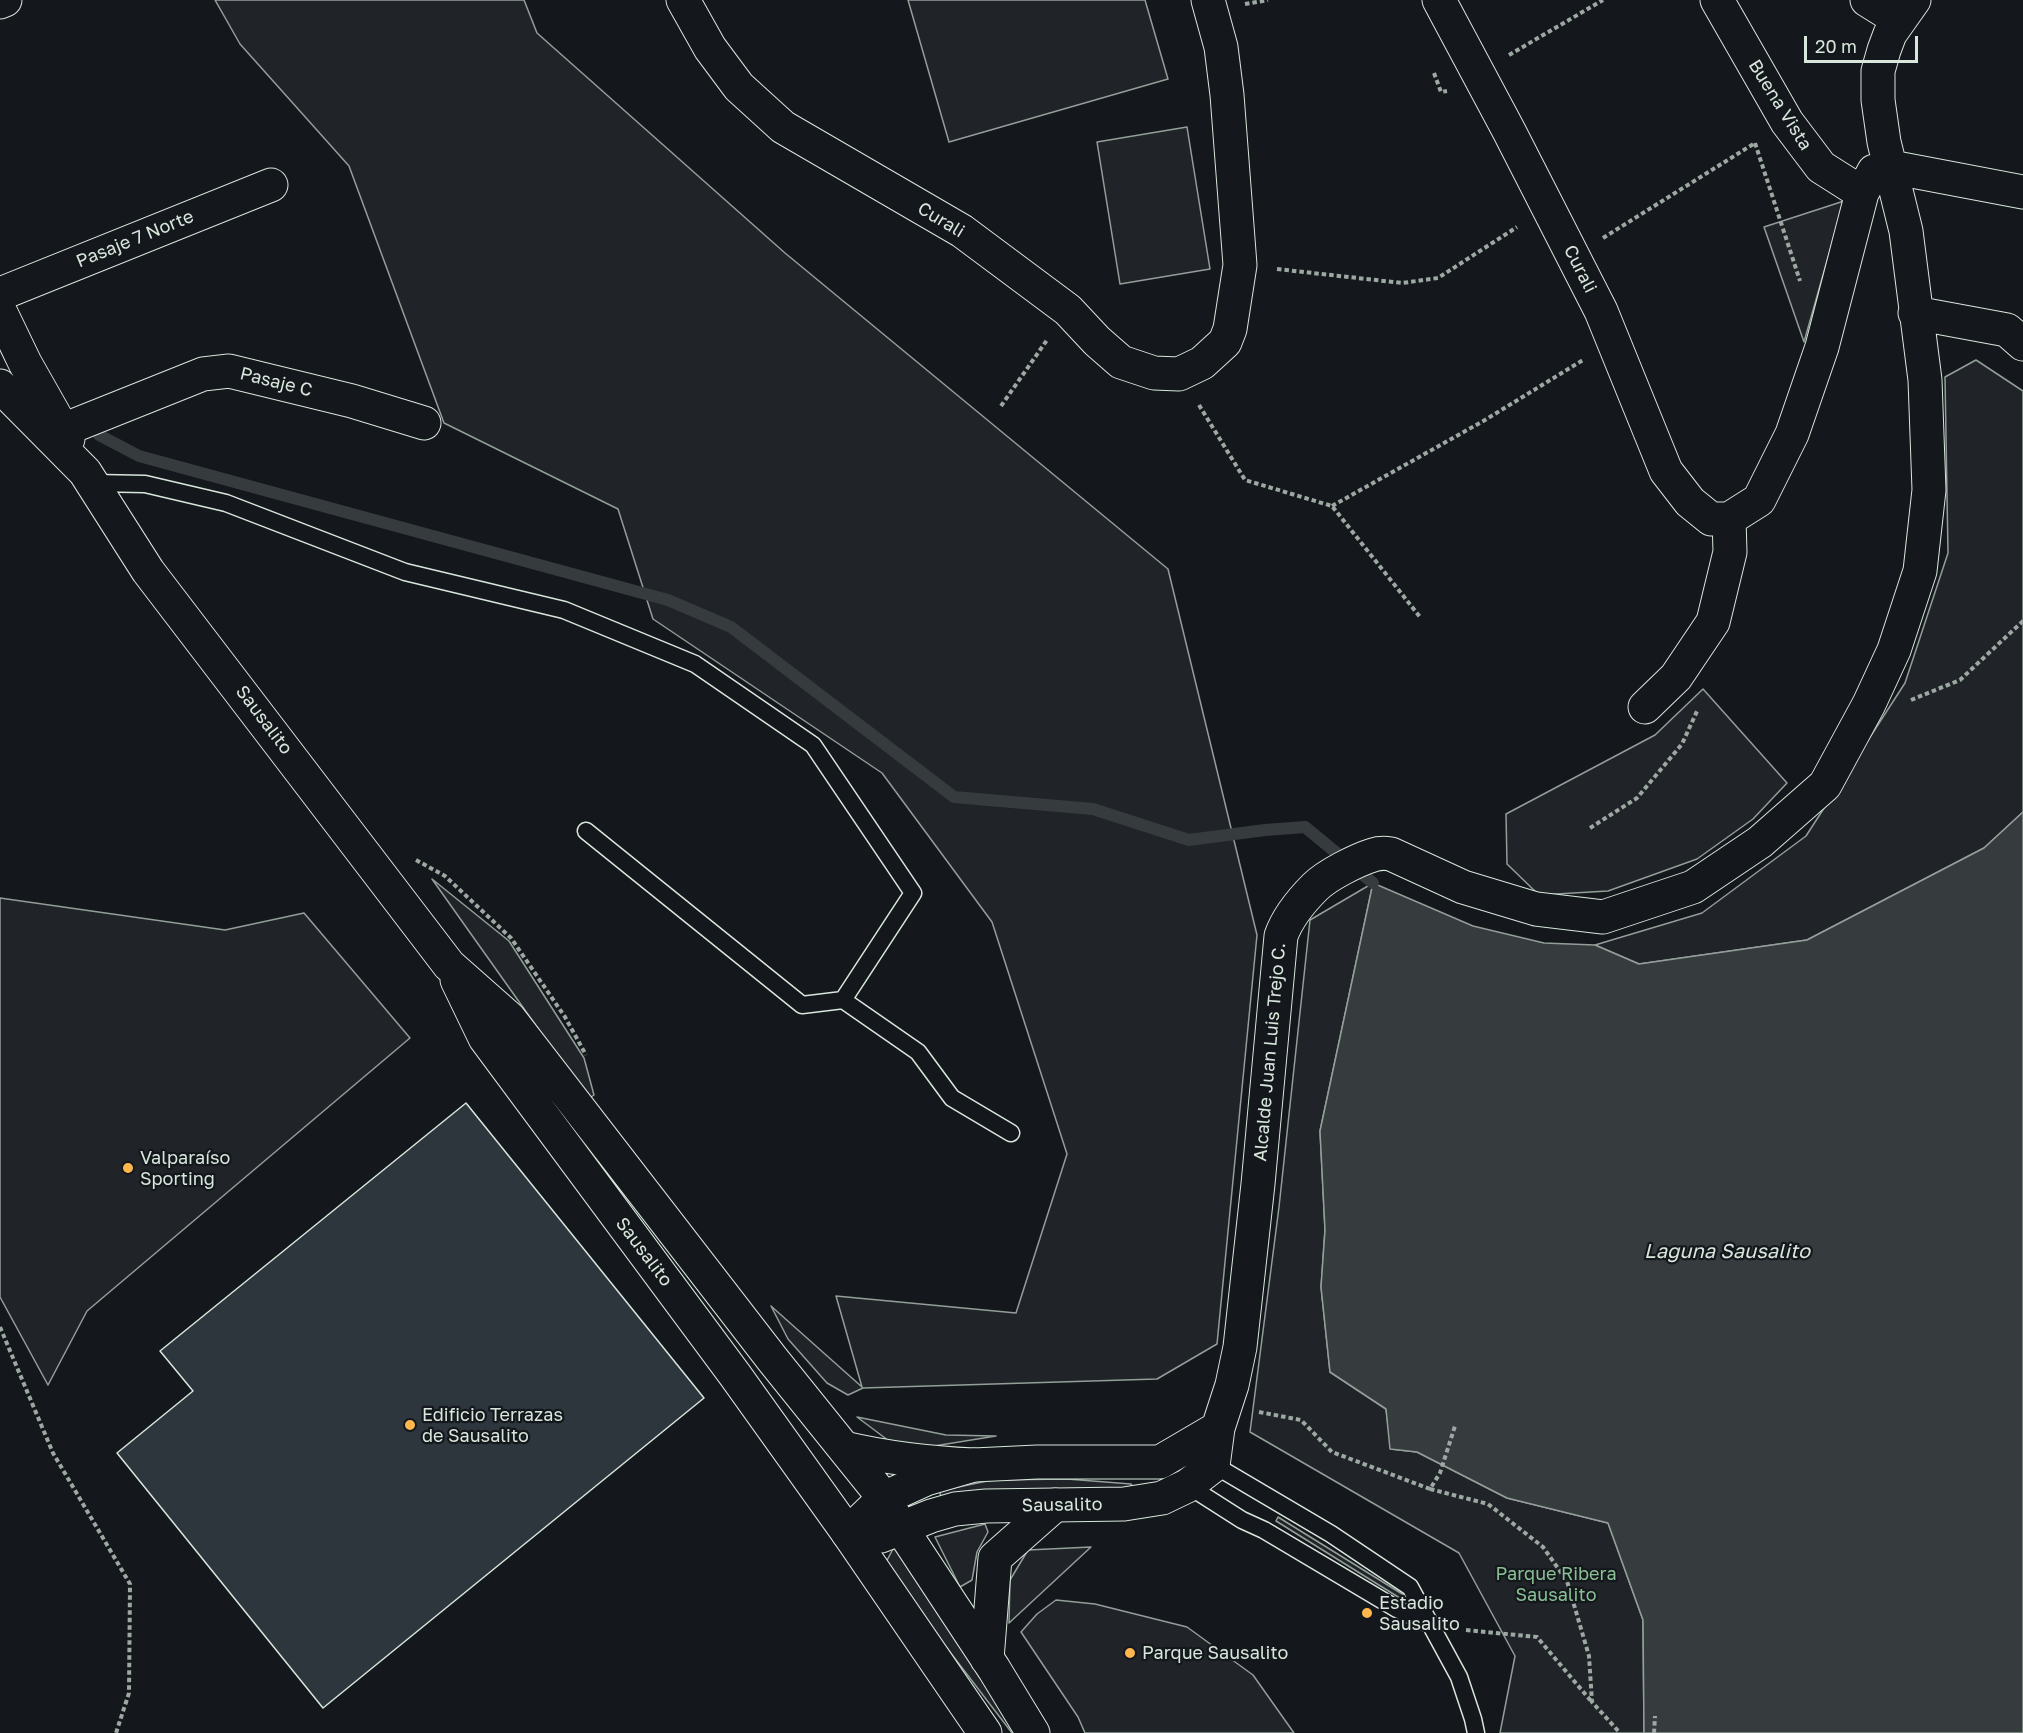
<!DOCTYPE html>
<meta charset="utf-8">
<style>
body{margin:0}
#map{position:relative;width:2023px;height:1733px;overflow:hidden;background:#14181c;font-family:"Golos Text",sans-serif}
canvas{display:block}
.scale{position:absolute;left:1804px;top:36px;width:114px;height:27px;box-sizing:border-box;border:3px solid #d8e6dc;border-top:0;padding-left:8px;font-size:18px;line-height:21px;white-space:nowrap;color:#d8e6dc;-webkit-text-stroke:4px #14181c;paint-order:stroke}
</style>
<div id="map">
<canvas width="2023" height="1733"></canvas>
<div class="scale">20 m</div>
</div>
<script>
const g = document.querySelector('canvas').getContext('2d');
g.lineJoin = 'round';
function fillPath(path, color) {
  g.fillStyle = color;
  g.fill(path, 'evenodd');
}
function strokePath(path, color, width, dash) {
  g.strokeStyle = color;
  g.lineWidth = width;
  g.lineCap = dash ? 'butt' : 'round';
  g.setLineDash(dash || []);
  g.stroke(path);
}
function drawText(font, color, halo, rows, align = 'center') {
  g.font = font + ' "Golos Text",sans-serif';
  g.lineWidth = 4.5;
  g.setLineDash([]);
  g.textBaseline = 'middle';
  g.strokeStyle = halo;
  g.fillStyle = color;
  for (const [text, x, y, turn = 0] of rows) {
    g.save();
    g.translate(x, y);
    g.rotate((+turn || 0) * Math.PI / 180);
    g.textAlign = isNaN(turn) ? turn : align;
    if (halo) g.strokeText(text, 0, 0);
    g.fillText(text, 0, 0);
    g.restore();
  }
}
const green = new Path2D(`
 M215,0H524L537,33L785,253L1168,569L1257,935L1217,1344L1157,1379L863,1388L848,1395L827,1383L788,1339L771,1306L862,1387L836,1296L1016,1313L1067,1154L992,922L882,773L653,619L618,509L444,423L349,166L240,44Z
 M908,0H1145L1168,79L949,142Z
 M1187,127L1210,269L1120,284L1097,142Z
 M1844,201L1804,342L1764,227Z
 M1976,360L2023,391V812L1984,848L1807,940L1639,964L1595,945L1702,913L1806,836L1905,683L1948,553L1945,377Z
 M1703,689L1787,783L1753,819L1697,859L1608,891L1539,895L1507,864L1506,814L1655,735Z
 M432,879L509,941L584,1058L594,1095L588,1099Z
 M1373,883L1320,1131L1325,1230L1321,1287L1330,1372L1386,1409L1391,1449L1417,1452L1507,1498L1608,1523L1643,1620L1644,1733H1500L1515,1656L1459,1553L1250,1432L1279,1207L1310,920Z
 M0,898L225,930L304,913L410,1038L87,1311L48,1385L0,1297Z
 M857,1417L946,1435L996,1436L928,1447L889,1441Z
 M1067,1479L1131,1484L1134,1488L943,1501L939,1491L992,1480Z
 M1278,1517L1407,1597L1403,1600L1276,1521Z
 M985,1524L988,1532L977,1552L972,1580L960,1587L935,1537Z
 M903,1543L1016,1733H1012L884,1566L893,1549Z
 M1091,1547L1009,1623L1010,1580L1028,1550Z
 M1056,1600L1095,1604L1187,1627L1253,1675L1294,1733H1085L1078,1717L1021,1632L1037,1614Z`);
const water = new Path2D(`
 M2023,812V1733H1644L1643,1620L1608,1523L1507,1498L1417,1452L1390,1449L1386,1409L1330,1372L1321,1287L1325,1230L1320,1131L1373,883L1473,926L1544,943L1595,945L1639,964L1807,940L1984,848Z`);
const stream = new Path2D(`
 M99,435L139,456L668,600L731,627L954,797L1093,809L1189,840L1265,830L1305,827L1373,883`);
const building = new Path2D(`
 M466,1103L704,1398L323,1708L117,1453L193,1391L160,1351Z`);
const path = new Path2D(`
 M1245,4L1268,0
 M1509,55L1603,0
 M1434,73L1441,92L1447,91
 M1755,143L1800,281
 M1603,238L1755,143
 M1277,269L1402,283L1438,278L1517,227
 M1199,405L1245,480L1332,506L1420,617
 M1001,406L1047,340
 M1332,506L1485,420L1583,360
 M1911,700L1960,680L2023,621
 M1590,828L1637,798L1682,744L1698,709
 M416,860L445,876L511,938L565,1017L586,1055
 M0,1327L53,1453L130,1584L129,1693L116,1733
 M1259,1412L1301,1420L1332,1452L1430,1489L1440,1473L1455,1426
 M1430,1489L1488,1504L1543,1547L1567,1581L1589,1656L1592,1702L1620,1733
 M1466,1630L1537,1637L1591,1701
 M1654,1733L1655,1716`);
const lane = new Path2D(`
 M93,483L145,484L226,503L405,572L564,610L695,664L813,745L913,893L843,1000L918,1052L952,1098L1011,1133
 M586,831L802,1005L843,1000
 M1209,1462L1331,1534L1410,1587L1459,1677L1473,1719L1476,1733
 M1184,1483L1242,1520L1264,1530L1397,1609L1433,1626`);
const street = new Path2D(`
 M683,0L710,48L739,87L783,127L962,231L1068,310L1097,341L1121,362L1154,373L1179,374L1202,363L1225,342L1230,329L1240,265L1227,95L1221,47L1208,0
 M1439,0L1509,131L1601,311L1666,471L1690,502L1711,519H1729L1759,500L1792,434L1822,347L1862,193L1874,171L1891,167L2023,192
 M1717,0L1787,122L1821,167L1862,193
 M1867,0L1899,20
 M0,2L5,0
 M0,294L271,185
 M1915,313L2007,330L2023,344
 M63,430L203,374L229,371L352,401L424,423
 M1645,707L1676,677L1713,622L1730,552L1729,519
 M848,1533L881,1536L931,1516L955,1509L986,1506L1124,1504L1162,1498L1187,1486L1213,1466L1218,1428L1232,1385L1240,1347L1258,1184L1281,936C1287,919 1302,900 1315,887C1327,875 1357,860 1373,855C1379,853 1385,853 1391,854L1463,887L1536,909L1603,917L1693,887L1760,842L1825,785L1869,704L1894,650L1920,571L1929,490L1925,380L1906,231L1884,142L1878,100V71L1884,50L1890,34L1914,0
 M848,1533L884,1498L926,1479L974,1465L1037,1462H1160L1218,1428`);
const secondary = new Path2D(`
 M0,311L25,363L68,439
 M0,386L85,472L148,571L449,965L509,1018L773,1360L884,1498L901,1528L994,1669L1033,1733
 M457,980L485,1038L735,1375L848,1533L985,1733
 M844,1448C887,1458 930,1463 974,1465
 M987,1659L995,1558L1055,1505`);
const markers = [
 [128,1168,6,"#ffb74d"],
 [410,1425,6,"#ffb74d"],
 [1367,1613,6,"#ffb74d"],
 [1130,1653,6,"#ffb74d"]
];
const streetNames = [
 ["Buena Vista",1780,105,58],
 ["Curali",941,220,31],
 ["Pasaje 7 Norte",135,239,-22],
 ["Curali",1580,269,63],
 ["Pasaje C",276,382,14],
 ["Sausalito",264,720,53],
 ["Alcalde Juan Luis Trejo C.",1270,1052,-85],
 ["Sausalito",644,1252,53],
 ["Sausalito",1062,1505,-1]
];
const poiNames = [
 ["Valparaíso",140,1158],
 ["Sporting",140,1179],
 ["Edificio Terrazas",422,1415],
 ["de Sausalito",422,1436],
 ["Estadio",1379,1603],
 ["Sausalito",1379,1624],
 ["Parque Sausalito",1142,1653]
];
const parkNames = [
 ["Parque Ribera",1556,1574],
 ["Sausalito",1556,1595]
];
const waterNames = [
 ["Laguna Sausalito",1727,1252]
];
fillPath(green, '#202428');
strokePath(green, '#939e99', 1.5);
fillPath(water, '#363b3e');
strokePath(water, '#939e99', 1.5);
strokePath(stream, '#363b3e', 12);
fillPath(building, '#2c363c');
strokePath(building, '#d8e6dc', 1.5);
strokePath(lane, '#d8e6dc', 19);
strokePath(street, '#d8e6dc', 35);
strokePath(secondary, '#d8e6dc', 35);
strokePath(path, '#9da8a2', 4, [4.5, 3]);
strokePath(lane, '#14181c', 16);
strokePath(street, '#14181c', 33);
strokePath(secondary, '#14181c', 33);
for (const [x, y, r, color] of markers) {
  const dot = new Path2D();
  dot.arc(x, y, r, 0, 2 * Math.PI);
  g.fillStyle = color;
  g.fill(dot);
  strokePath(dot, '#14181c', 2);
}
drawText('18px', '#d8e6dc', '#14181c', streetNames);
drawText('18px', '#d8e6dc', '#14181c', poiNames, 'left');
drawText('18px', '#8ac095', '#14181c', parkNames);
drawText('italic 20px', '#d8e6dc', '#14181c', waterNames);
</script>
